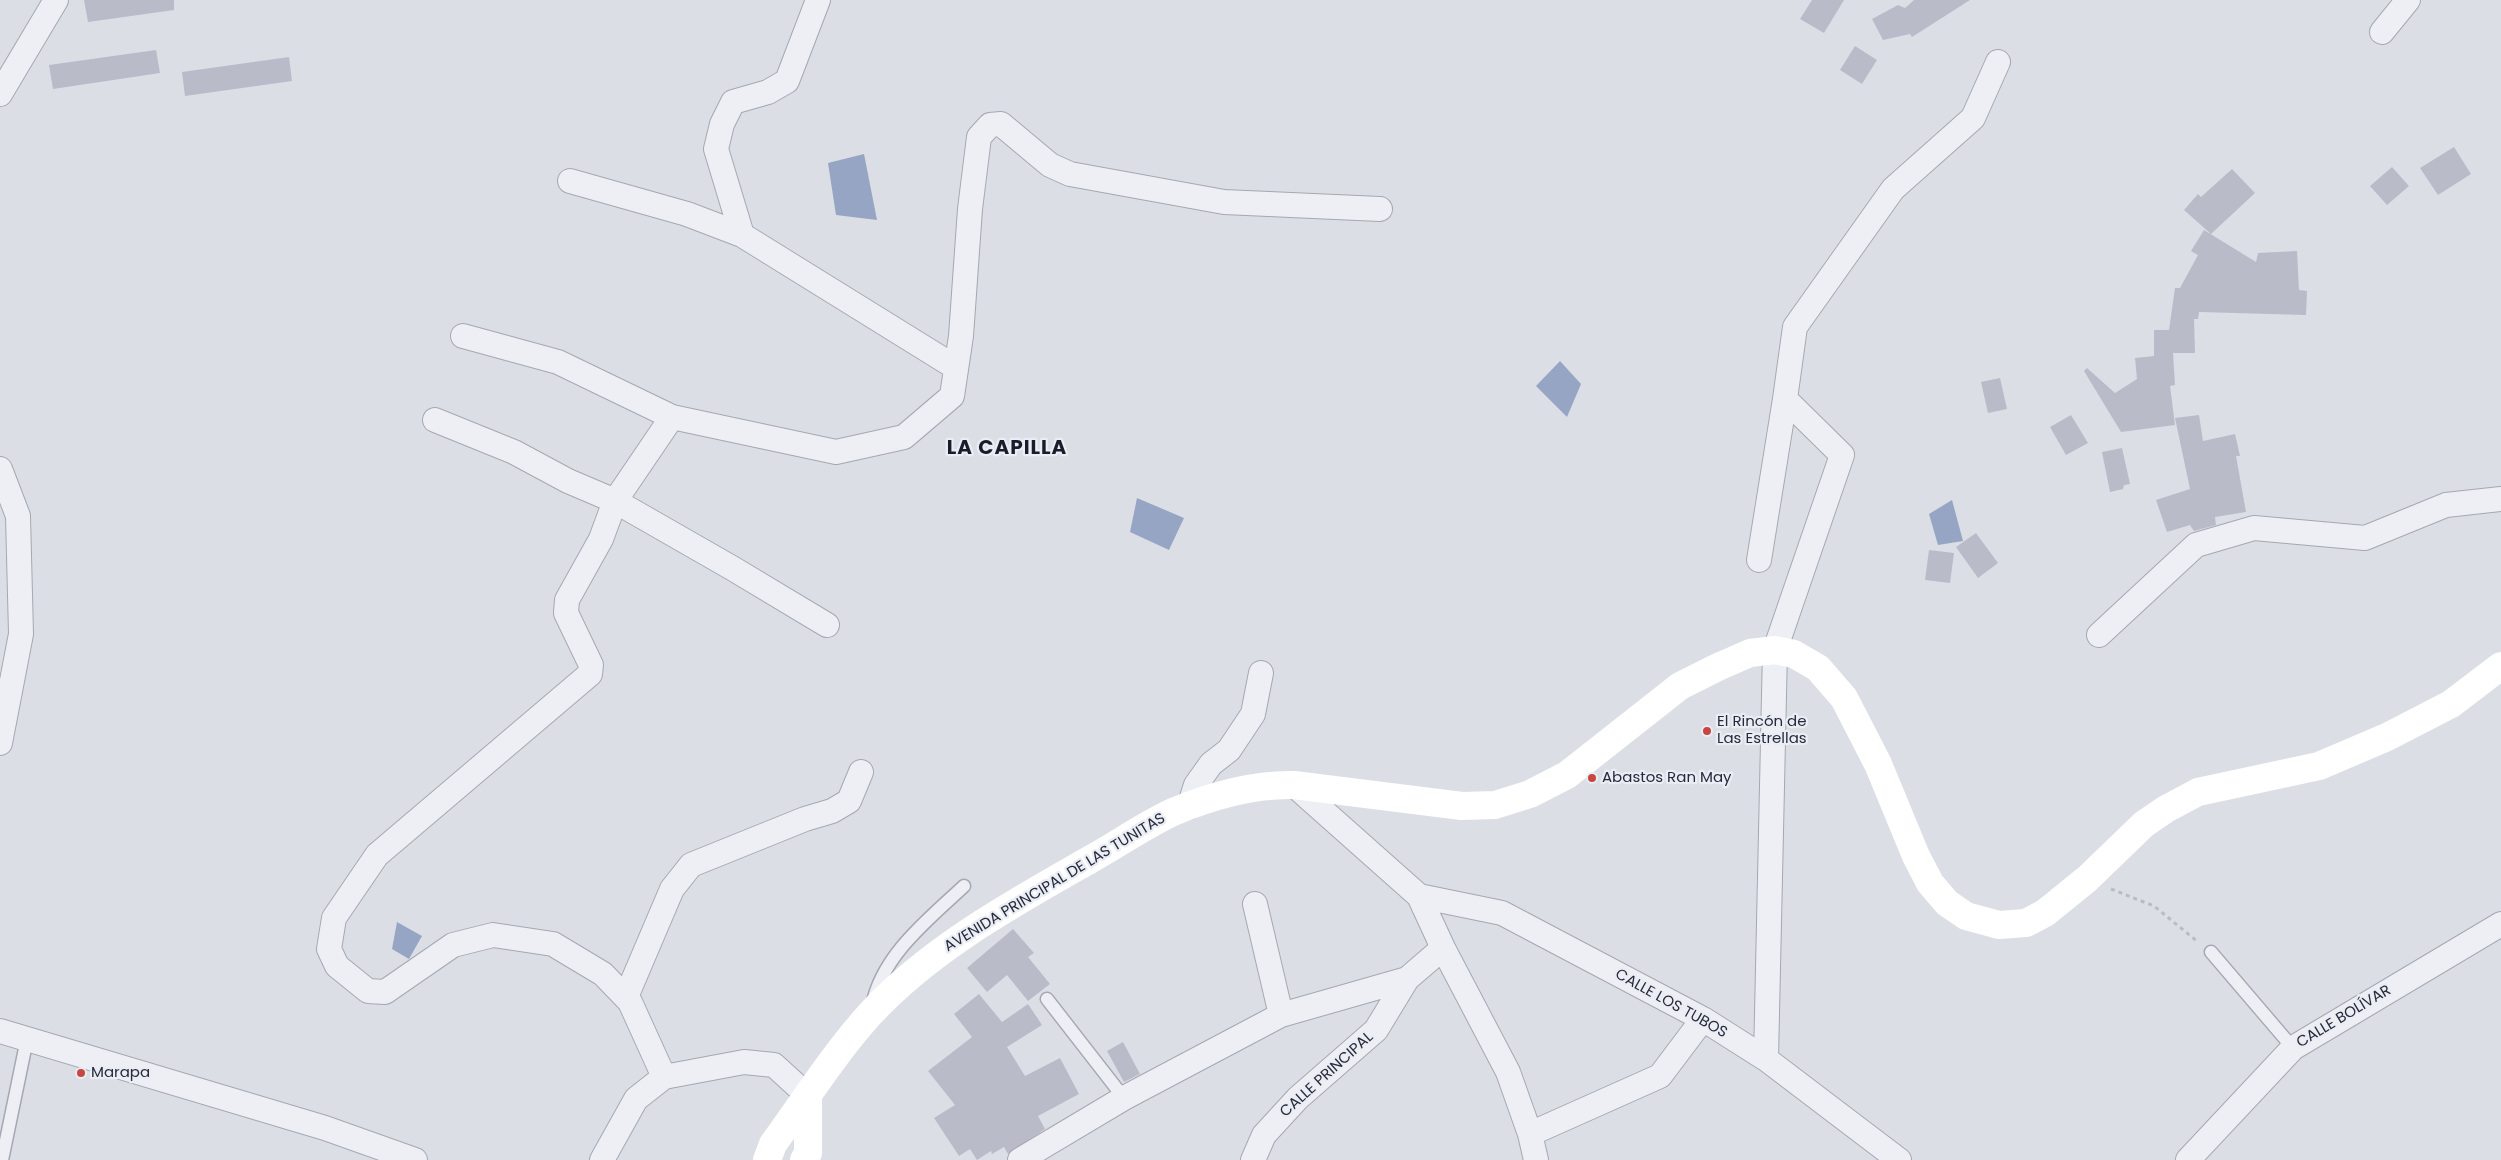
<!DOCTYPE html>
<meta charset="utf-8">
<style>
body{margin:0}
canvas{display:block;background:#dbdee5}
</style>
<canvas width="2501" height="1160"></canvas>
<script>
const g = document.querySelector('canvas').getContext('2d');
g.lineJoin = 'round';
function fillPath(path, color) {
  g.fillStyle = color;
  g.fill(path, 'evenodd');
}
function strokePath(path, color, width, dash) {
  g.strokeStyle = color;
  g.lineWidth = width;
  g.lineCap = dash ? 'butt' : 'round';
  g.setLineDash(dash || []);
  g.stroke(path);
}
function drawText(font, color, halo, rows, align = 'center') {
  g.font = font + ' Poppins,sans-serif';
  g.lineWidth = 4.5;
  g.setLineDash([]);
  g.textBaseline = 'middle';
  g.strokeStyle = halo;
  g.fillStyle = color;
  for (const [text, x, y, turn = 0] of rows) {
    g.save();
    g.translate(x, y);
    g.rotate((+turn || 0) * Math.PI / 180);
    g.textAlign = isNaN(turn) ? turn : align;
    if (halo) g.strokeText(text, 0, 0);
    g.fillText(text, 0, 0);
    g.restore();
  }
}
const water = new Path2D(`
 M864,154L877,220L836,215L828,163Z
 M1560,361L1581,384L1567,417L1536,386Z
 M1137,498L1184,518L1169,550L1130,532Z
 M1952,500L1963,541L1938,545L1929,514Z
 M397,922L422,936L409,959L392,949Z`);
const building = new Path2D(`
 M84,0H174V10L88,22Z
 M1812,0H1844L1824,33L1800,19Z
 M1914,0H1970L1912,37L1910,34L1883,40L1872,19L1898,5L1905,8Z
 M1855,46L1877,60L1862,84L1840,70Z
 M156,50L160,73L53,89L49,65Z
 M289,57L292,81L185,96L182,72Z
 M2454,147L2471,174L2438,195L2420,168Z
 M2392,167L2409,186L2387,205L2370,186Z
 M2232,169L2255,193L2211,234L2184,210L2198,194L2201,197Z
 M2204,230L2256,262L2258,253L2297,251L2299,290L2307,291L2306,315L2199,312L2198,319H2194L2195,353H2173L2175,385L2170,386L2175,425L2121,432L2084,371L2087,368L2115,393L2137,379L2135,358L2154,356V330H2169L2175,288H2180L2198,255L2191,251Z
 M2000,378L2007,409L1988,413L1981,382Z
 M2071,415L2088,443L2066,455L2050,427Z
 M2199,415L2203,441L2235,434L2240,456H2236L2246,512L2215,517L2216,525L2194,531L2190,525L2167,532L2156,500L2190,489L2175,418Z
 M2122,448L2130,484L2124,485L2123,489L2110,492L2102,452Z
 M1976,533L1998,563L1978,578L1956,547Z
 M1929,550L1954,553L1950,583L1925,580Z
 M1013,929L1034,953L1028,957L1050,984L1028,1001L1007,975L987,992L967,968Z
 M979,994L1002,1022L1028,1004L1042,1025L1007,1047L1025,1076L1060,1058L1079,1094L1038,1116L1045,1129L1008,1154L1004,1147L992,1154L991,1151L977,1160L970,1149L959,1156L934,1118L955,1105L928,1071L972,1037L954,1014Z
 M1123,1042L1140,1074L1124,1082L1107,1051Z`);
const path = new Path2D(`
 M2111,889L2154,906L2198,942`);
const service = new Path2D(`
 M2211,952L2293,1048
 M1047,999L1124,1098
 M872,1006C882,955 928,920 964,886
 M2,1160L27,1039`);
const minor = new Path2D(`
 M818,0L787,81L768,92L733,102L722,124L716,149L742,235L955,367
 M2382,32L2408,0
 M0,94L56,0
 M570,181L687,214L742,235
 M463,336L558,362L672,417
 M435,420L514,452L568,481L615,501L732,568L827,625
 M0,469L18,516L21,634L0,743
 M1759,560L1785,399
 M2099,635L2196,545L2254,528L2365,538L2446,505L2501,499
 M1294,785L1419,896L1443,948L1508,1072L1530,1134L1536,1160
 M1189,807L1196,785L1211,764L1229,750L1253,714L1261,673
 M1419,896L1502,913L1703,1019L1766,1059L1899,1160
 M1255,904L1281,1015
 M626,997L672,889L691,865L805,819L832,811L849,801L861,772
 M0,1031L325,1128L415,1160
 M1766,1059L1775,650L1842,455L1785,399L1795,327L1893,189L1973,118L1998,62
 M664,1077L630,1002L603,974L553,944L493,935L453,945L385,992L368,991L337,966L329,949L334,918L377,855L590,674L591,665L566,613L567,600L601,539L615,501L672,417L836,452L904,437L952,396L961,336L970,209L979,137L990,125L1001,124L1050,165L1070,174L1224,202L1380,209
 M1530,1134L1660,1076L1703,1019
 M602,1160L636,1099L664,1077L744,1062L774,1065L808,1096
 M1020,1160L1124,1098L1281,1015L1407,979
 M1253,1160L1264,1135L1298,1098L1376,1030L1407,979L1443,948
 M2188,1160L2293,1048L2501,924`);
const secondary = new Path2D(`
 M767,1160L773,1144C805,1100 834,1054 870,1014C931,948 1014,903 1091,859C1118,844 1145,825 1173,812C1211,796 1252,784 1294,785L1462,806L1495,805L1530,794L1567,775L1680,686L1718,667L1750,653L1775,650L1794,654L1818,668L1844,698L1878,764L1916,856L1930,883L1947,903L1966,916L1999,925L2026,923L2045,913L2087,879L2144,824L2166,809L2198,792L2319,766L2387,737L2451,704L2501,666
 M804,1160L808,1153V1096`);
const markers = [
 [1707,731,5,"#c94542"],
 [1592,778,5,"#c94542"],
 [81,1073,5,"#c94542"]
];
const poiNames = [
 ["El Rincón de",1717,722],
 ["Las Estrellas",1717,739],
 ["Abastos Ran May",1602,778],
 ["Marapa",91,1073]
];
const streetNames = [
 ["AVENIDA PRINCIPAL DE LAS TUNITAS",1055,883,-31],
 ["CALLE LOS TUBOS",1671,1004,29],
 ["CALLE BOLÍVAR",2344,1017,-31],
 ["CALLE PRINCIPAL",1327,1075,-42]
];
const districtNames = [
 ["LA CAPILLA",1007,449]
];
fillPath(water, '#97a5c5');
fillPath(building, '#b9bcc8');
strokePath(service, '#a5a8b2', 15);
strokePath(minor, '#a5a8b2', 26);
strokePath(path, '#babcc4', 3, [4, 4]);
strokePath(service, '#eeeff4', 12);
strokePath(minor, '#eeeff4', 24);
strokePath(secondary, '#fff', 28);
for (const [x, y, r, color] of markers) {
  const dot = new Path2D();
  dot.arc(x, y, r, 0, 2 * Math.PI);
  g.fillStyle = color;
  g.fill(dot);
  strokePath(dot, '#eaedf3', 2);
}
drawText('15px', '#262a3b', '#eaedf3', poiNames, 'left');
drawText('15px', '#262a3b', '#eaedf3', streetNames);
g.letterSpacing = '1px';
drawText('bold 20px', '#181c2b', '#eaedf3', districtNames);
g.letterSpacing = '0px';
</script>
